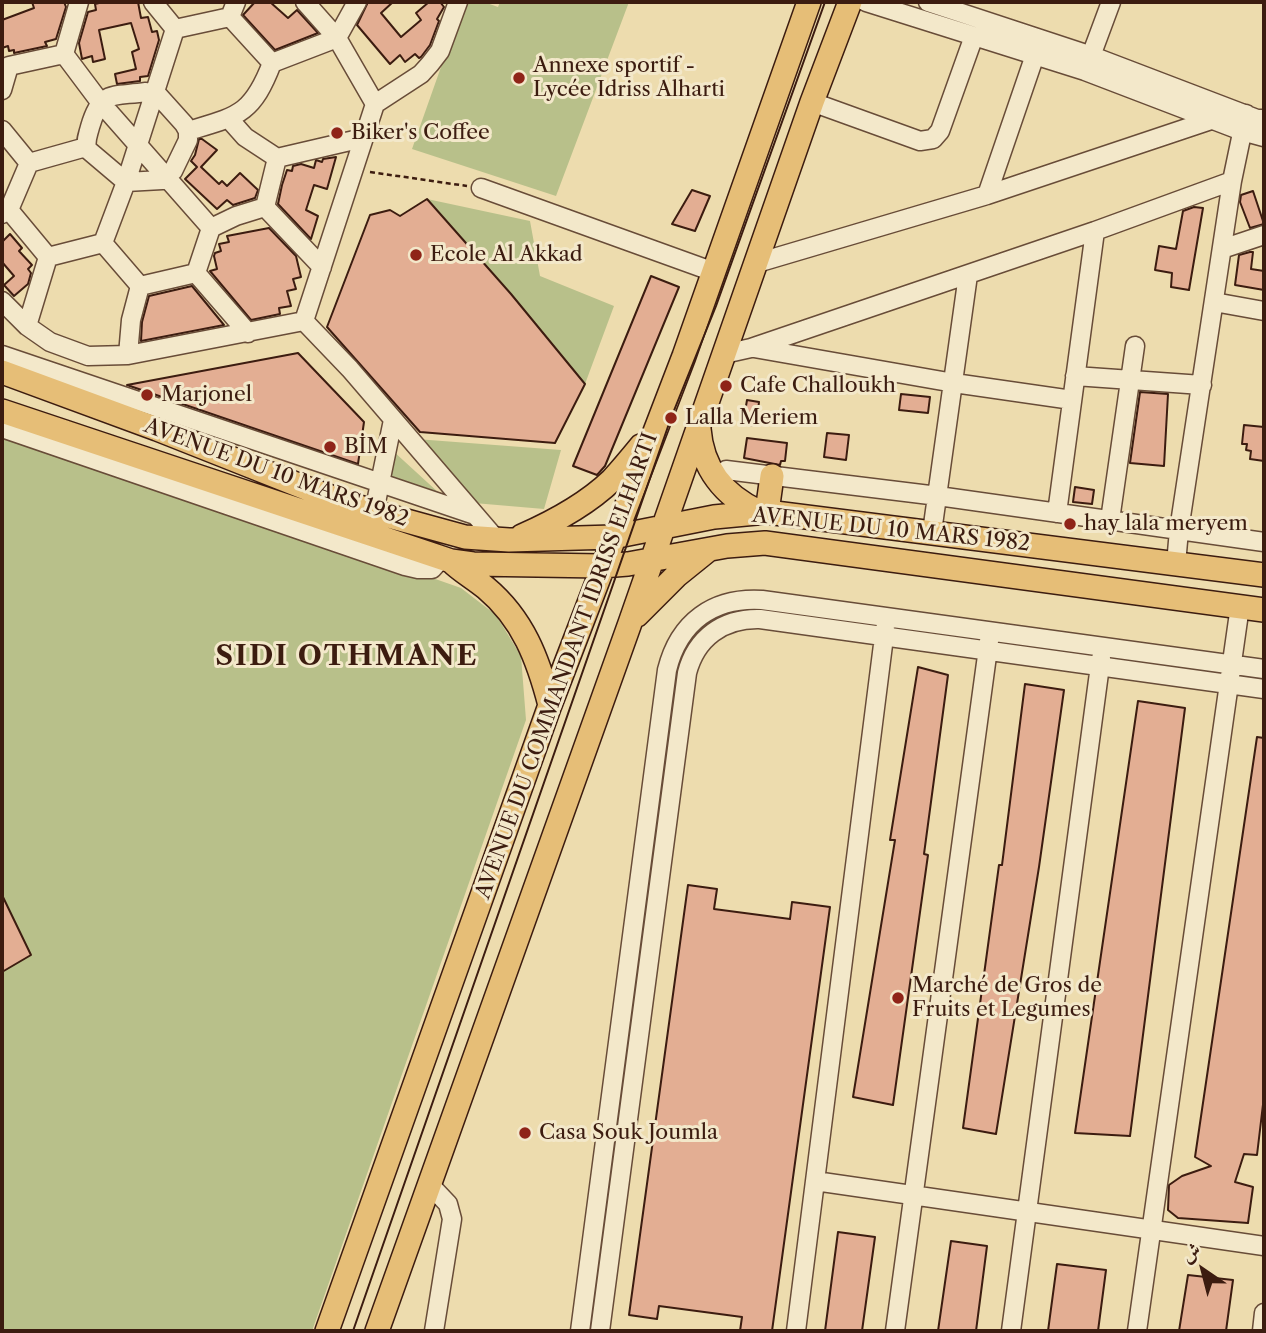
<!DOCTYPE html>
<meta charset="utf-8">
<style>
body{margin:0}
#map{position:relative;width:1266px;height:1333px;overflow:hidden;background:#eddcae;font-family:"Libre Caslon Text",Amiri,serif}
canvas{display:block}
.frame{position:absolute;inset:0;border:4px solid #3c1c10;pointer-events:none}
.north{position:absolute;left:1168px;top:1235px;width:70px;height:70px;-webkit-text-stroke:5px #f3e8ca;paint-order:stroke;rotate:325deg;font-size:19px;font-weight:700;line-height:28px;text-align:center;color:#3c1c10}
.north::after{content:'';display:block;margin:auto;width:24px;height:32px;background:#3c1c10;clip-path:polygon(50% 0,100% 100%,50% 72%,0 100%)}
</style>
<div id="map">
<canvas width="1266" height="1333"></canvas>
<div class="frame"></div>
<div class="north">ش</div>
</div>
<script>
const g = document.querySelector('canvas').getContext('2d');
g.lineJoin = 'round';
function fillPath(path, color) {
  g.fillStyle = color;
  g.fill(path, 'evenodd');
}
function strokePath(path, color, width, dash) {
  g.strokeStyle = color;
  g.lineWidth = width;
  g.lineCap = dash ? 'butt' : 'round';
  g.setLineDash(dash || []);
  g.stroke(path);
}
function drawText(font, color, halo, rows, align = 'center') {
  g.font = font + ' "Libre Caslon Text",serif';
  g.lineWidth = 6;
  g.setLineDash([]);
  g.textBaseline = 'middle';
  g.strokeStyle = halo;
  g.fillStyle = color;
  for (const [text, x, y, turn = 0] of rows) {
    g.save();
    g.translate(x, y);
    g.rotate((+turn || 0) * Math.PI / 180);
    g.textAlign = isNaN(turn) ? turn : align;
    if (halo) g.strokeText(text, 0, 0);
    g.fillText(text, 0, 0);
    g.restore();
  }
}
const green = new Path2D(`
 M464,2H484L498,7L500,2H629L556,196L412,149Z
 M427,199L530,221L540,276L614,306L585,384Z
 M2,427L461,588L496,615L521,656L526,720L312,1331H2Z
 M416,439L561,450L544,509L474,503Z
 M392,450L451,504L389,483Z`);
const building = new Path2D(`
 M32,2H64L66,7L56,39L45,42L47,46L14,53V50L9,51L8,46L2,48V20L34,8Z
 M103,2H138L141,18L148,17L152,32L157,31L159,40L148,76L140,77V81L117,84L115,74L136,69L132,52L139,49L131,23L99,30L105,59L93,62L92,56L82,59L79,43L88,12L96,10L95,4Z
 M255,2H270L288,18L297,10L318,33L275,50L243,15Z
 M368,2H393L381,13L401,37L421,20L416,13L429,2H440L444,7L437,19L439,21L430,45L421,57L419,58L415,54L405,62L400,55L390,64L357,25Z
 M199,139H202L217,150L201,167L219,184L222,181L227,186L240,173L258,190L255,198L233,205L227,200L217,209L185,179L197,167L191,161L195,155Z
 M336,157L327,189L314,185L306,210L318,216L311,239L278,204L282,185L287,170L292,171L293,166L301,164L314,168L316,160L322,162L323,159Z
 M692,190L710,196L695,231L672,224Z
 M1253,191L1264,224L1250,228L1240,202L1241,195Z
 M427,199L511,294L585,384L555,443L420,432L327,327L370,215L390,210L400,216Z
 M1194,207L1203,208L1189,290L1171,287L1172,273L1155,270L1159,246L1176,249L1183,211Z
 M269,228L296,256L301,277L293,279L296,289L287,291L291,306L279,308L280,314L251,320L210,271L217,269L214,256L215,253L221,251L219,244L229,242L227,236Z
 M10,234L22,248L19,251L32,265L28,269L31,273L28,284L14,296L4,285L14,276L2,262V242Z
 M1250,252H1253L1251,269L1264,271V290L1235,285L1239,255Z
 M651,276L679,287L605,466L597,475L573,466Z
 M192,286L224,325L141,341L142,322L149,296Z
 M298,353L364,422L358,464L127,385Z
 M1140,392L1168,394L1164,466L1130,463Z
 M901,394L930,397L928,413L899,410Z
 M747,400L759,402L756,426L743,424Z
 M1244,425L1264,427V461L1250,459L1251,451L1246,450L1247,444H1242Z
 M827,433L849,435L846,460L824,457Z
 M747,438L787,443L785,461H781L780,465L744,458Z
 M1075,487L1094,490L1092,504L1073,502Z
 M918,667L948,675L924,854L928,855L893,1105L853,1097L895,840H890Z
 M1025,684L1064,690L1039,867L996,1134L963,1128L999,865H1002Z
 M1138,701L1185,708L1130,1136L1075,1133Z
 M1257,737L1264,738V1096L1257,1155L1244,1154L1235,1182L1253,1187L1248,1223L1178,1218L1168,1210L1169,1185L1182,1176L1211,1166L1195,1157Z
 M688,885L717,889L714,909L790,919L792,902L830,907L772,1331H740L742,1317L659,1306L657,1319L629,1315Z
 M2,895L31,955L2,972Z
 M838,1232L875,1237L862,1331H825Z
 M951,1241L987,1246L976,1331H938Z
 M1057,1264L1106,1270L1098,1331H1048Z
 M1188,1275L1233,1280L1226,1331H1179Z`);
const path = new Path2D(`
 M370,172L467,186`);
const minor = new Path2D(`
 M79,2L64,54L100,102L211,228
 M305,2L337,38L375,104
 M866,2L1085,71L1242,131L1264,137
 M928,2L1092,56L1257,119H1264
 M230,17L272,63
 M175,29L230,17L236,2
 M1088,64L1111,2
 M2,90L9,66L64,54
 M146,92L157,94L184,124L188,131V140L173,171L167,177L162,180L126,182L87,149C85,141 88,135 90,127C101,89 112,97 146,92Z
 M812,102L920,141L933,139L940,131L974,36
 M229,119L245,137L277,158L363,138
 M2,130L29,163L86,147
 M188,131C238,116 252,115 272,63L337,38L357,2
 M481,188L714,272
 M987,195L1035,55
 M265,207L277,158
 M9,210L48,257L27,326
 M2,214L9,210L29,163
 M103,243L126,182L175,29L153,2
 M103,243L140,286
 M1222,249L1264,235
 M48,257L103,243
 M757,263L987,195L1214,119
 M140,286L196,273
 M2,301L27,326L50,342L88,356L128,355L304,321
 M1214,302L1264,311
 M304,321L375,104L421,74L430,64L440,51L458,2
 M304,321L350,369L496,539
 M248,333L196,273L211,228L236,216L265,207L322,267
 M754,348L954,383L1072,400
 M724,354L751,348L1095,231L1232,181
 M2,355L475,515
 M128,355L131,320L140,286
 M1075,376L1202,385
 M2,428L405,566L418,569H432L441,559
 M726,470L938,496L1264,542
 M374,512L393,420
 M1057,513L1095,231
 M1110,520L1135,346
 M932,532L968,275
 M1176,564L1179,530L1232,181L1246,114
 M815,1181L1264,1246
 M430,1185L448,1204L452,1219L434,1331
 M580,1331L667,670C679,622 713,597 762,600L1264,669
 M600,1331L687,673C696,638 723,618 760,619L1264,689
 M796,1331L885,629
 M895,1331L989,641
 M1011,1331L1101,658
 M1137,1331L1240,606
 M1262,1331L1264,1313`);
const major = new Path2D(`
 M2,372L157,429L311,490L374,512L465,537L509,540L613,537L714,517L767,512L1264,575
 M2,411L451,561L473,564L602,566L628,564L727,546L765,543L1264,610
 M699,429C702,468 724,496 759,512
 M767,512L772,476
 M522,536C554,522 587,504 612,480C622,469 632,457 641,446
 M451,561C461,571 474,578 486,588C523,619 538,659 550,705
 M637,615L676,576L707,551
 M327,1331L550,705L684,356L809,2
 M377,1331L630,623L812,102L850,2`);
const tram = new Path2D(`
 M353,1331L671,418L716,306L825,2`);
const markers = [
 [519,78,7,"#8f2418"],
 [337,133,7,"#8f2418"],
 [416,255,7,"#8f2418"],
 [726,386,7,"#8f2418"],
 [147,395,7,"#8f2418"],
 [671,418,7,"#8f2418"],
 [330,447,7,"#8f2418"],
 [1070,524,7,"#8f2418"],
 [898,998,7,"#8f2418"],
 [525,1133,7,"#8f2418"]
];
const poiNames = [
 ["Annexe sportif -",533,66],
 ["Lycée Idriss Alharti",533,90],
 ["Biker's Coffee",351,133],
 ["Ecole Al Akkad",430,255],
 ["Cafe Challoukh",740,386],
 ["Marjonel",161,395],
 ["Lalla Meriem",685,418],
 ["BİM",344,447],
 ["hay lala meryem",1084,524],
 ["Marché de Gros de",912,986],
 ["Fruits et Legumes",912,1010],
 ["Casa Souk Joumla",539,1133]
];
const streetNames = [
 ["AVENUE DU 10 MARS 1982",276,473,20],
 ["AVENUE DU 10 MARS 1982",891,530,6],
 ["AVENUE DU COMMANDANT IDRISS ELHARTI",567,666,-70]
];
const districtNames = [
 ["SIDI OTHMANE",347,657]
];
fillPath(green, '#b8c08a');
fillPath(building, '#e3ae93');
strokePath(building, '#3c1c10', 2);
strokePath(minor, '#684c38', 21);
strokePath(major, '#3c1c10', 26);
strokePath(path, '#3c1c10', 2.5, [5, 3.5]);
strokePath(minor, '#f3e8ca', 18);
strokePath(major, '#e6be77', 23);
strokePath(tram, '#3c1c10', 2);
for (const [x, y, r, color] of markers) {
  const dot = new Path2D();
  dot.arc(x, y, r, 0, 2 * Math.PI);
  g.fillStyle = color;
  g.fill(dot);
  strokePath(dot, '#f3e8ca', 2.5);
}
drawText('21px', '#3c1c10', '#f3e8ca', poiNames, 'left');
drawText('21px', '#3c1c10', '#f3e8ca', streetNames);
g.letterSpacing = '2px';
drawText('bold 28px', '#3c1c10', '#f3e8ca', districtNames);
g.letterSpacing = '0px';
</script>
